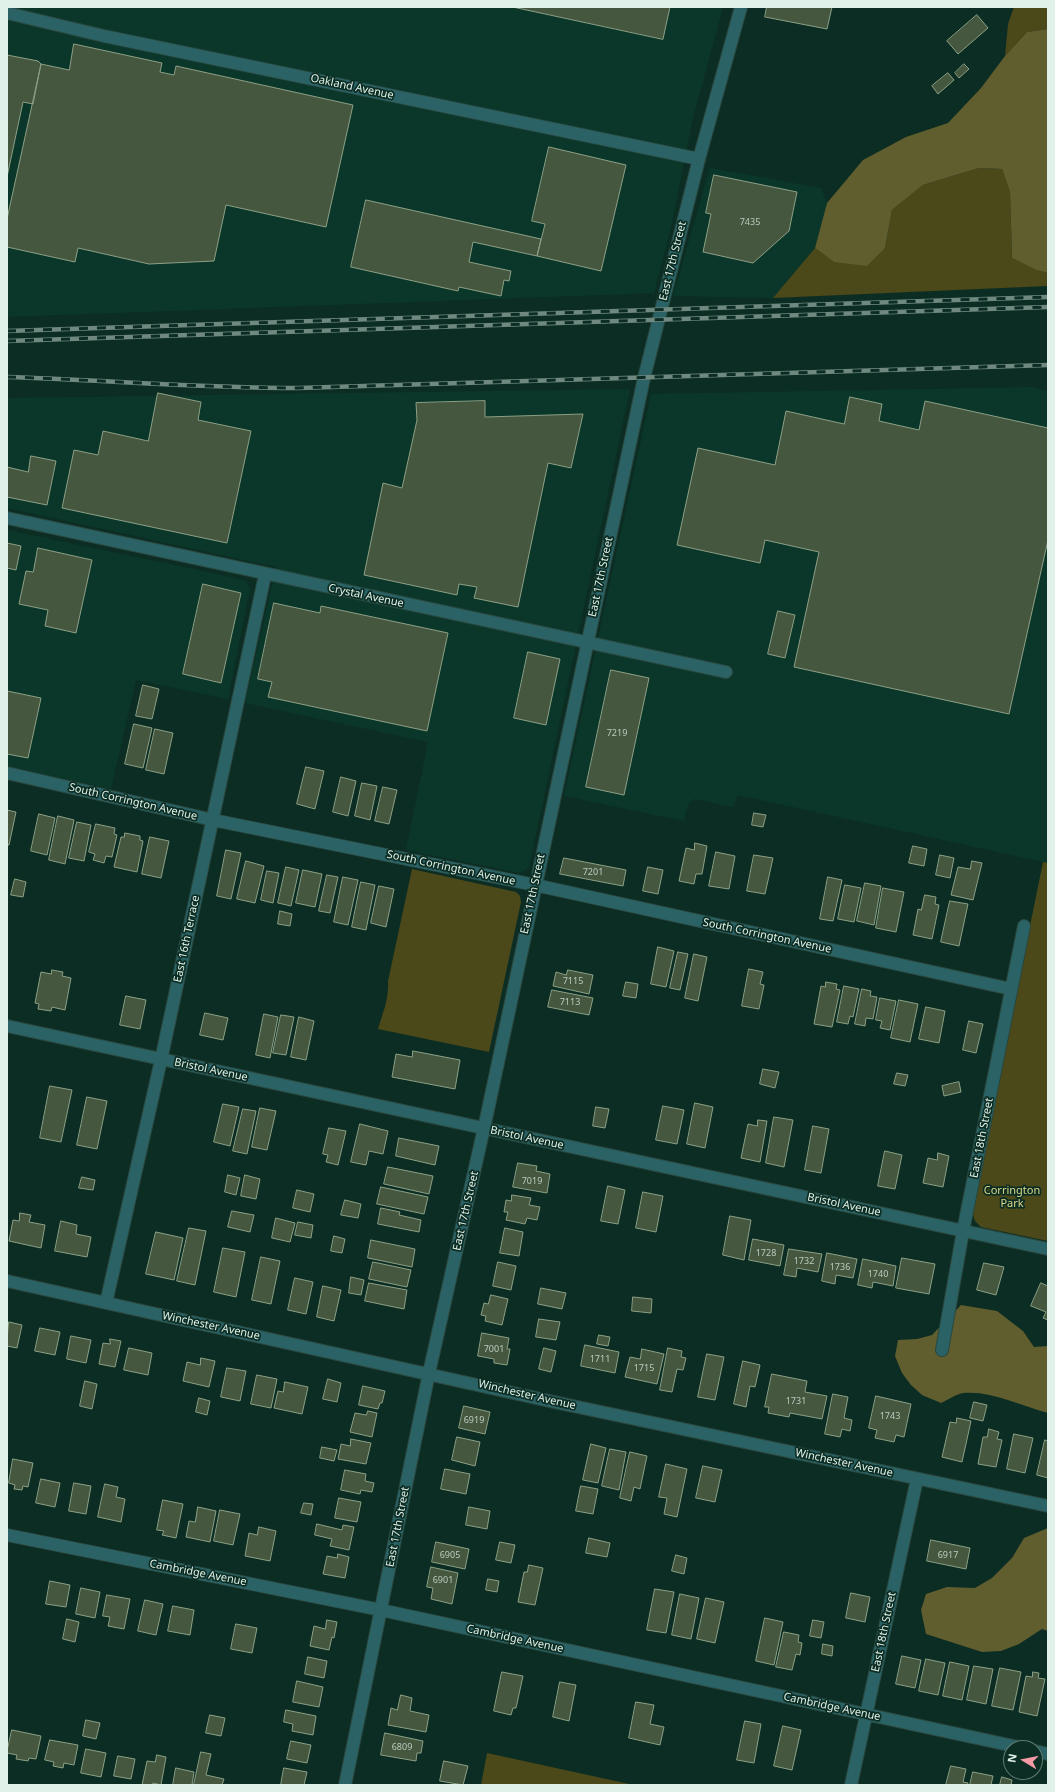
<!DOCTYPE html>
<style>
body{margin:0}
#map{position:relative;width:1055px;height:1792px;overflow:hidden;background:#0c2d23;font-family:"Noto Sans",sans-serif}
canvas{display:block}
.frame{position:absolute;inset:0;border:8px solid #dff1e9;pointer-events:none}
.north{position:absolute;left:1003px;top:1740px;width:40px;height:40px;box-sizing:border-box;background:#0c2d23;border:1px solid #607b72;border-radius:50%;rotate:280deg;font-size:11px;font-weight:700;line-height:16px;text-align:center;color:#dff1e9}
.north::after{content:'';display:block;margin:auto;width:14px;height:18px;background:#f49aa5;clip-path:polygon(50% 0,100% 100%,50% 72%,0 100%)}
</style>
<div id="map">
<canvas width="1055" height="1792"></canvas>
<div class="frame"></div>
<div class="north">N</div>
</div>
<script>
const g = document.querySelector('canvas').getContext('2d');
g.lineJoin = 'round';
function fillPath(path, color) {
  g.fillStyle = color;
  g.fill(path, 'evenodd');
}
function strokePath(path, color, width, dash) {
  g.strokeStyle = color;
  g.lineWidth = width;
  g.lineCap = dash ? 'butt' : 'round';
  g.setLineDash(dash || []);
  g.stroke(path);
}
function drawText(font, color, halo, rows, align = 'center') {
  g.font = font + ' "Noto Sans",sans-serif';
  g.lineWidth = 3.5;
  g.setLineDash([]);
  g.textBaseline = 'middle';
  g.strokeStyle = halo;
  g.fillStyle = color;
  for (const [text, x, y, turn = 0] of rows) {
    g.save();
    g.translate(x, y);
    g.rotate((+turn || 0) * Math.PI / 180);
    g.textAlign = isNaN(turn) ? turn : align;
    if (halo) g.strokeText(text, 0, 0);
    g.fillText(text, 0, 0);
    g.restore();
  }
}
const built = new Path2D(`
 M7,7H723L693,118L671,227L654,293L7,317Z
 M710,168L821,188L827,203L815,248L773,298L673,296Z
 M1031,387L1048,391V863L738,795L733,807L694,799L688,804L684,821L564,796L651,394Z
 M630,389L529,867L520,873L406,850L428,742L245,703L276,567L7,508V398Z
 M7,530L236,578L247,582L250,589L228,699L136,680L111,789L7,766Z`);
const green = new Path2D(`
 M1014,7H1048V29L1027,32L1005,56L1008,24Z
 M979,168L1002,169L1010,192L1012,258L1036,270L1048,273V286L773,298L815,248L834,262L885,248L892,210L923,185Z
 M1043,862L1048,863V1241L981,1227L975,1221L972,1211Z
 M412,869L516,892L520,896L521,902L489,1052L378,1029C383,1012 389,999 388,981Z
 M487,1753L634,1785H481Z`);
const forest = new Path2D(`
 M1048,29V273L1036,270L1012,258L1010,192L1002,169L979,168L923,185L892,210L885,248L867,266L834,262L815,248L827,203L863,160L906,137L948,123L981,88L1005,56L1027,32Z
 M961,1305L997,1311L1023,1331L1034,1347L1048,1346V1413C1021,1406 993,1391 964,1393C956,1394 948,1400 941,1403L922,1395L911,1385L902,1373L895,1356L898,1340L917,1339L932,1335Z
 M1048,1528V1631L1042,1629L1019,1644L1001,1651L982,1652L926,1634L921,1610L926,1594L947,1587L975,1588L992,1578L1012,1558L1024,1538Z`);
const building = new Path2D(`
 M513,7H670L663,39Z
 M767,7H832L827,29L765,17Z
 M977,15L988,28L958,54L947,41Z
 M74,44L162,63L160,72L174,75L176,66L353,105L326,227L226,205L214,261L149,264L78,248L75,262L7,247V219L41,64L69,70Z
 M7,55L38,61L41,64L33,104L23,102L7,177Z
 M964,64L969,69L959,78L955,73Z
 M948,73L954,80L938,94L932,86Z
 M549,147L626,165L601,271L537,256L545,224L532,221Z
 M714,175L797,192L789,231L753,263L703,252L711,214L706,213Z
 M366,200L541,239L537,256L473,242L469,262L511,271L509,281L504,280L501,296L459,287L458,291L351,267Z
 M158,393L201,402L198,420L251,431L227,543L62,508L74,450L98,455L103,431L148,441Z
 M850,397L882,404L879,421L919,430L925,401L1048,428V540L1009,714L794,667L819,552L765,540L760,563L677,545L698,448L775,465L786,411L844,424Z
 M485,401V417L583,414L571,468L548,463L518,607L474,598L477,587L459,584L457,595L364,575L383,483L402,488L417,420L416,403Z
 M31,456L56,461L47,505L7,497V467L28,472Z
 M7,543L21,546L16,570L7,568Z
 M38,548L92,560L76,633L45,626L48,610L19,604L26,571L33,572Z
 M203,584L241,593L221,683L183,674Z
 M274,603L320,613L321,606L448,633L427,731L268,697L272,682L258,679Z
 M778,611L795,615L785,658L768,654Z
 M528,652L560,659L546,725L514,718Z
 M611,670L649,678L624,795L586,787Z
 M143,685L159,689L152,719L136,716Z
 M7,691L41,698L28,758L7,754Z
 M134,724L152,728L143,768L125,764Z
 M155,729L173,733L164,774L146,770Z
 M306,767L324,771L315,809L297,804Z
 M341,777L356,781L348,816L333,812Z
 M362,783L377,786L370,820L355,816Z
 M383,787L397,790L389,824L375,821Z
 M7,810L16,812L9,845H7Z
 M754,813L766,815L763,827L752,825Z
 M39,814L55,818L47,855L31,851Z
 M58,816L74,820L65,864L49,860Z
 M77,822L91,825L84,861L69,858Z
 M96,824L115,828L114,834L117,835L112,857L106,856L104,863L93,860L95,854L89,852Z
 M125,833L140,836V840L143,841L137,872L114,867L121,837H124Z
 M150,837L169,841L161,878L142,874Z
 M695,843L707,846L702,874H696L694,884L679,881L686,848L694,850Z
 M913,846L927,849L924,866L909,863Z
 M226,850L241,853L231,899L217,896Z
 M716,852L735,856L729,889L709,886Z
 M754,855L773,858L765,894L747,891Z
 M940,855L954,858L950,878L936,875Z
 M564,858L626,870L623,886L560,874Z
 M246,861L264,866L255,903L237,899Z
 M972,861L982,863L973,900L951,895L958,867L970,869Z
 M286,867L299,870L291,906L278,903Z
 M648,867L663,870L658,894L643,891Z
 M303,870L322,874L315,907L296,903Z
 M267,871L279,873L273,903L261,900Z
 M327,875L338,877L330,913L319,911Z
 M343,877L358,880L348,925L334,922Z
 M828,877L842,880L833,921L820,919Z
 M15,879L26,882L23,897L11,895Z
 M361,882L375,885L366,930L352,927Z
 M865,883L881,886L874,925L857,921Z
 M845,885L861,888L854,922L838,919Z
 M379,886L394,889L386,927L371,923Z
 M883,888L904,892L896,932L876,928Z
 M925,895L936,897L935,904L939,905L932,939L913,935L918,909L921,910Z
 M950,901L968,904L959,946L941,942Z
 M280,911L292,914L290,926L278,924Z
 M658,947L674,951L666,987L651,984Z
 M678,952L688,954L680,990L670,988Z
 M694,954L707,957L698,1001L685,998Z
 M749,969L763,972L760,984L764,985L759,1009L742,1006Z
 M52,970L63,972L62,976L71,978L65,1010L52,1007L51,1011L38,1009L39,1004L35,1003L41,972L51,974Z
 M568,970L593,975L589,994L553,986L556,972L566,975Z
 M626,982L638,984L636,998L623,996Z
 M826,982L837,984L836,989L840,990L832,1027L814,1024L821,986L825,987Z
 M844,986L859,989L853,1017L850,1016L848,1024L837,1022Z
 M862,989L871,991L870,996L877,997L873,1019L866,1018L865,1026L855,1024Z
 M552,990L593,998L589,1015L548,1007Z
 M126,996L146,1000L140,1029L120,1025Z
 M880,998L896,1001L890,1030L880,1028L882,1021L876,1020Z
 M899,1000L918,1004L910,1042L891,1038Z
 M926,1007L945,1011L939,1043L919,1039Z
 M205,1013L228,1018L223,1040L200,1035Z
 M264,1014L278,1017L270,1058L256,1055Z
 M281,1015L294,1017L286,1055L273,1053Z
 M299,1017L314,1021L306,1060L291,1057Z
 M969,1021L983,1024L976,1053L963,1050Z
 M413,1051L460,1060L455,1089L392,1077L396,1054L412,1057Z
 M763,1069L779,1072L775,1088L760,1084Z
 M897,1073L908,1075L905,1086L894,1084Z
 M959,1082L961,1092L944,1096L942,1086Z
 M50,1086L72,1090L61,1142L40,1138Z
 M87,1097L107,1101L97,1149L77,1145Z
 M695,1103L713,1107L705,1148L687,1144Z
 M223,1104L239,1107L230,1146L214,1142Z
 M663,1106L684,1110L677,1144L656,1140Z
 M596,1107L609,1109L605,1128L593,1126Z
 M260,1108L276,1111L267,1150L252,1147Z
 M243,1109L256,1111L247,1154L233,1151Z
 M774,1117L793,1120L784,1167L766,1163Z
 M758,1120L767,1121L760,1162L741,1158L748,1124L757,1126Z
 M360,1124L388,1131L383,1154L369,1151L366,1165L351,1162Z
 M813,1126L829,1129L821,1173L805,1170Z
 M329,1128L346,1131L338,1165L326,1162L328,1155L323,1154Z
 M399,1138L439,1146L435,1165L396,1156Z
 M885,1151L902,1155L895,1189L878,1186Z
 M938,1153L949,1156L943,1187L923,1183L928,1158L937,1160Z
 M518,1163L537,1166L536,1171L550,1174L547,1193L513,1187Z
 M388,1167L433,1176L429,1194L384,1184Z
 M228,1175L240,1178L236,1195L225,1192Z
 M245,1175L260,1179L256,1199L241,1196Z
 M82,1177L95,1180L93,1190L79,1188Z
 M608,1186L625,1190L618,1224L601,1221Z
 M381,1187L428,1197L424,1214L377,1204Z
 M297,1190L314,1194L310,1212L293,1208Z
 M643,1192L663,1196L656,1232L636,1228Z
 M512,1195L531,1198L529,1205L540,1207L537,1220L527,1218L525,1224L506,1220L508,1212H504L506,1200L511,1201Z
 M345,1200L361,1204L358,1218L341,1215Z
 M381,1208L400,1212L399,1215L421,1220L419,1232L378,1224Z
 M232,1211L254,1215L250,1232L228,1227Z
 M20,1213L31,1215L29,1222L45,1225L41,1248L9,1241L13,1220L19,1221Z
 M730,1216L751,1220L744,1260L723,1255Z
 M276,1218L295,1223L290,1242L272,1238Z
 M61,1221L77,1225L76,1234L91,1237L87,1257L55,1251Z
 M298,1222L313,1225L311,1238L295,1235Z
 M189,1228L206,1231L195,1285L177,1281Z
 M505,1228L523,1232L519,1256L500,1253Z
 M156,1232L183,1238L174,1280L146,1274Z
 M334,1236L345,1239L342,1253L331,1251Z
 M753,1239L784,1245L780,1266L749,1260Z
 M371,1240L415,1249L412,1267L368,1258Z
 M223,1248L245,1252L236,1297L214,1292Z
 M789,1249L822,1254L818,1272L797,1268L796,1277L784,1275Z
 M827,1253L857,1259L853,1278L836,1275L835,1284L822,1281Z
 M261,1257L280,1261L271,1304L252,1300Z
 M902,1258L935,1264L929,1294L896,1288Z
 M863,1259L896,1266L893,1286L873,1282L872,1288L858,1285Z
 M373,1262L411,1270L407,1287L369,1279Z
 M498,1262L516,1266L511,1290L493,1286Z
 M984,1263L1004,1267L996,1295L977,1290Z
 M351,1277L364,1280L361,1295L349,1293Z
 M295,1278L313,1282L306,1314L288,1310Z
 M369,1283L407,1290L404,1309L365,1301Z
 M1041,1283L1048,1286V1320L1043,1318L1046,1312L1031,1306Z
 M323,1286L341,1290L334,1321L317,1317Z
 M541,1288L566,1293L562,1309L538,1304Z
 M491,1295L508,1299L502,1325L485,1321L486,1316L481,1315L484,1303L488,1304Z
 M633,1297L652,1299L651,1313L632,1311Z
 M539,1319L560,1322L556,1340L536,1337Z
 M9,1322L22,1325L17,1348L7,1346Z
 M40,1328L60,1332L55,1355L35,1351Z
 M482,1333L509,1338L507,1349H510L507,1365L494,1363V1359L478,1356Z
 M599,1335L610,1337L608,1346L597,1344Z
 M71,1336L91,1340L86,1363L67,1359Z
 M110,1339L121,1341L115,1367L99,1364L103,1343L110,1344Z
 M585,1345L619,1352L615,1373L581,1366Z
 M129,1348L152,1353L148,1375L124,1370Z
 M544,1348L556,1351L551,1372L539,1369Z
 M668,1348L682,1351L681,1357L686,1358L683,1370L677,1369L672,1392L660,1390Z
 M642,1349L664,1354L657,1384L625,1377L630,1357L640,1359Z
 M707,1354L724,1357L715,1400L698,1397Z
 M201,1358L215,1361L209,1387L183,1381L187,1362L200,1365Z
 M743,1361L760,1365L755,1387L750,1386L746,1407L734,1404Z
 M227,1368L246,1371L240,1401L221,1397Z
 M772,1374L807,1381L805,1392L827,1396L822,1419L790,1413L789,1417L768,1413L769,1407H765Z
 M257,1375L277,1379L271,1408L251,1404Z
 M328,1379L341,1383L337,1402L323,1399Z
 M85,1381L97,1384L92,1409L80,1406Z
 M285,1382L308,1387L302,1414L274,1408L278,1391L283,1392Z
 M363,1386L385,1391L382,1403H380L378,1409L359,1405Z
 M833,1394L848,1397L844,1418L852,1420L850,1431L842,1429L840,1437L825,1434Z
 M876,1396L911,1404L904,1437L896,1435L894,1442L875,1438L877,1430L869,1428Z
 M199,1398L210,1401L207,1415L196,1412Z
 M974,1402L987,1405L983,1421L970,1418Z
 M464,1406L490,1412L485,1434L459,1428Z
 M368,1411L377,1413L372,1437L350,1432L355,1413L366,1415Z
 M957,1418L971,1421L962,1462L942,1457L950,1422L956,1423Z
 M989,1429L999,1432L997,1439L1002,1440L996,1467L978,1464L983,1437H987Z
 M1014,1434L1033,1438L1025,1473L1007,1469Z
 M457,1437L480,1442L475,1466L452,1460Z
 M351,1439L371,1443L366,1464L338,1459L341,1444L350,1446Z
 M1045,1440L1048,1441V1478L1037,1475Z
 M591,1444L606,1448L598,1483L583,1480Z
 M322,1447L337,1450L334,1461L320,1458Z
 M610,1449L626,1452L619,1490L602,1486Z
 M630,1452L647,1456L640,1489L634,1487L631,1501L620,1498Z
 M13,1459L33,1463L28,1487L23,1486L22,1490L14,1489L15,1485L9,1483Z
 M666,1464L687,1469L677,1517L664,1514L667,1498L659,1497Z
 M703,1466L722,1470L715,1502L696,1498Z
 M445,1469L470,1474L466,1494L441,1489Z
 M345,1470L366,1474L365,1481L374,1483L372,1492L361,1490L360,1494L341,1490Z
 M41,1479L60,1483L55,1507L36,1503Z
 M74,1483L91,1486L86,1514L69,1511Z
 M105,1484L118,1487L116,1497L125,1499L121,1522L98,1517Z
 M581,1486L598,1489L593,1514L576,1511Z
 M339,1498L361,1502L357,1522L335,1518Z
 M163,1500L183,1504L176,1538L162,1535L164,1531L157,1530Z
 M304,1503L313,1504L311,1515L301,1513Z
 M198,1507L216,1511L210,1542L186,1537L189,1521L195,1522Z
 M469,1507L490,1511L487,1529L466,1525Z
 M220,1510L240,1514L233,1545L214,1541Z
 M317,1524L342,1530L343,1525L354,1527L349,1550L330,1546L332,1539L315,1535Z
 M259,1527L276,1531L270,1561L245,1556L249,1533L257,1535Z
 M589,1538L610,1543L607,1557L586,1553Z
 M931,1540L970,1548L966,1569L927,1561Z
 M436,1542L469,1549L465,1569L432,1562Z
 M500,1542L515,1545L511,1563L496,1560Z
 M338,1554L349,1557L345,1578L323,1574L327,1556L337,1558Z
 M676,1555L687,1558L684,1574L672,1571Z
 M529,1565L543,1568L535,1605L518,1602L524,1572H527Z
 M431,1567L458,1573L452,1604L431,1599L433,1588L427,1587Z
 M488,1579L499,1581L497,1592L486,1590Z
 M50,1581L70,1585L66,1607L46,1604Z
 M81,1588L100,1592L95,1618L76,1614Z
 M655,1589L674,1592L666,1633L647,1630Z
 M851,1593L870,1597L865,1622L846,1618Z
 M680,1594L699,1598L691,1639L672,1635Z
 M107,1595L130,1599L124,1629L108,1626L110,1617L103,1616Z
 M706,1598L724,1602L715,1643L697,1639Z
 M145,1600L163,1604L156,1635L138,1631Z
 M173,1606L194,1610L190,1635L168,1631Z
 M765,1618L783,1622L774,1665L756,1661Z
 M67,1619L79,1622L75,1642L63,1639Z
 M327,1620L337,1622L334,1638L332,1637L329,1650L310,1646L314,1626L325,1629Z
 M813,1620L824,1622L821,1638L810,1636Z
 M236,1624L257,1628L252,1653L231,1649Z
 M784,1632L799,1635L798,1642L802,1643L800,1655L796,1654L792,1670L776,1667Z
 M823,1644L833,1646L832,1656L822,1654Z
 M902,1656L921,1660L915,1688L896,1684Z
 M308,1657L327,1661L324,1678L305,1674Z
 M926,1659L945,1663L938,1695L919,1691Z
 M950,1662L969,1666L962,1700L943,1696Z
 M974,1666L993,1669L986,1704L967,1700Z
 M1000,1668L1021,1672L1013,1710L992,1706Z
 M502,1672L523,1676L516,1708H513L511,1715L494,1711Z
 M1033,1672L1039,1673L1038,1678L1045,1679L1037,1716L1019,1712L1026,1676L1032,1677Z
 M297,1681L323,1687L319,1707L293,1702Z
 M560,1682L576,1685L569,1721L553,1717Z
 M401,1695L412,1698L410,1711L429,1715L426,1732L388,1725L391,1708L397,1710Z
 M636,1702L654,1705L650,1724L664,1727L660,1745L629,1738Z
 M286,1710L316,1716L313,1735L292,1731L293,1724L284,1722Z
 M210,1715L225,1718L221,1736L206,1733Z
 M86,1720L100,1723L96,1739L83,1736Z
 M745,1721L761,1724L754,1763L737,1760Z
 M783,1726L801,1730L792,1770L774,1766Z
 M12,1730L41,1736L36,1759L29,1758L28,1761L16,1759L17,1755L7,1753Z
 M385,1733L423,1741L421,1753H417L416,1761L381,1755Z
 M50,1740L78,1745L74,1765L64,1763L63,1768L53,1766L54,1762L45,1760Z
 M291,1741L311,1745L307,1763L287,1759Z
 M86,1749L106,1753L101,1777L81,1773Z
 M201,1752L211,1754L206,1775L224,1779L222,1785H194Z
 M157,1755L166,1757L161,1785L153,1783L152,1785H142L147,1761L155,1762Z
 M118,1756L135,1759L131,1779L114,1776Z
 M444,1761L468,1766L463,1785L440,1781Z
 M951,1766L966,1769L963,1782L968,1783L967,1785H946Z
 M176,1768L194,1772L192,1785H173Z
 M284,1768L307,1772L304,1785H281Z
 M973,1772L993,1776L991,1785H970Z
 M1002,1777L1012,1780L1011,1785H1000Z`);
const minor = new Path2D(`
 M7,13L104,36L699,159
 M7,518L726,672
 M7,773L213,820L535,885L1011,989
 M7,1026L1048,1249
 M7,1281L554,1402L1048,1506
 M106,1303L161,1060L265,575
 M942,1350L963,1231L1024,926
 M7,1535L381,1610L1023,1748
 M1035,1751L1048,1754
 M851,1785L917,1479`);
const tertiary = new Path2D(`
 M345,1785L429,1373L486,1119L644,378L699,159L741,7`);
const rail = new Path2D(`
 M7,331L1048,297
 M7,341L1048,307
 M7,377C104,380 202,388 299,388L1048,365`);
const numberNames = [
 ["7435",750,222],
 ["7219",617,733],
 ["7201",593,872],
 ["7115",573,981],
 ["7113",570,1002],
 ["7019",532,1181],
 ["1728",766,1253],
 ["1732",804,1261],
 ["1736",840,1267],
 ["1740",878,1274],
 ["7001",494,1349],
 ["1711",600,1359],
 ["1715",644,1368],
 ["1731",796,1401],
 ["1743",890,1416],
 ["6919",474,1420],
 ["6905",450,1555],
 ["6917",948,1555],
 ["6901",443,1580],
 ["6809",402,1747]
];
const streetNames = [
 ["Oakland Avenue",352,87,12],
 ["East 17th Street",673,261,-76],
 ["East 17th Street",601,577,-78],
 ["Crystal Avenue",366,596,12],
 ["South Corrington Avenue",133,802,13],
 ["South Corrington Avenue",451,868,12],
 ["East 17th Street",533,894,-78],
 ["South Corrington Avenue",767,936,12],
 ["East 16th Terrace",187,939,-78],
 ["Bristol Avenue",211,1070,12],
 ["Bristol Avenue",527,1138,12],
 ["East 18th Street",982,1138,-79],
 ["Bristol Avenue",844,1205,12],
 ["East 17th Street",466,1211,-77],
 ["Winchester Avenue",211,1326,12],
 ["Winchester Avenue",527,1395,13],
 ["Winchester Avenue",844,1463,12],
 ["East 17th Street",398,1527,-79],
 ["Cambridge Avenue",198,1573,11],
 ["East 18th Street",884,1632,-78],
 ["Cambridge Avenue",515,1639,12],
 ["Cambridge Avenue",832,1707,12]
];
const parkNames = [
 ["Corrington",1012,1191],
 ["Park",1012,1204]
];
fillPath(built, '#0b372a');
fillPath(green, '#4b481a');
fillPath(forest, '#605d2e');
fillPath(building, '#46573f');
strokePath(building, '#8ca085', 1);
strokePath(minor, '#2a483f', 14);
strokePath(tertiary, '#2a483f', 14);
strokePath(minor, '#2b6265', 12);
strokePath(tertiary, '#2b6265', 12);
strokePath(rail, '#6f8980', 4.5);
strokePath(rail, '#0c2d23', 3, [9]);
drawText('9px', '#b9cabe', null, numberNames);
drawText('11px', '#dff1e9', '#0c2d23', streetNames);
drawText('11px', '#dad689', '#0c2d23', parkNames);
</script>
